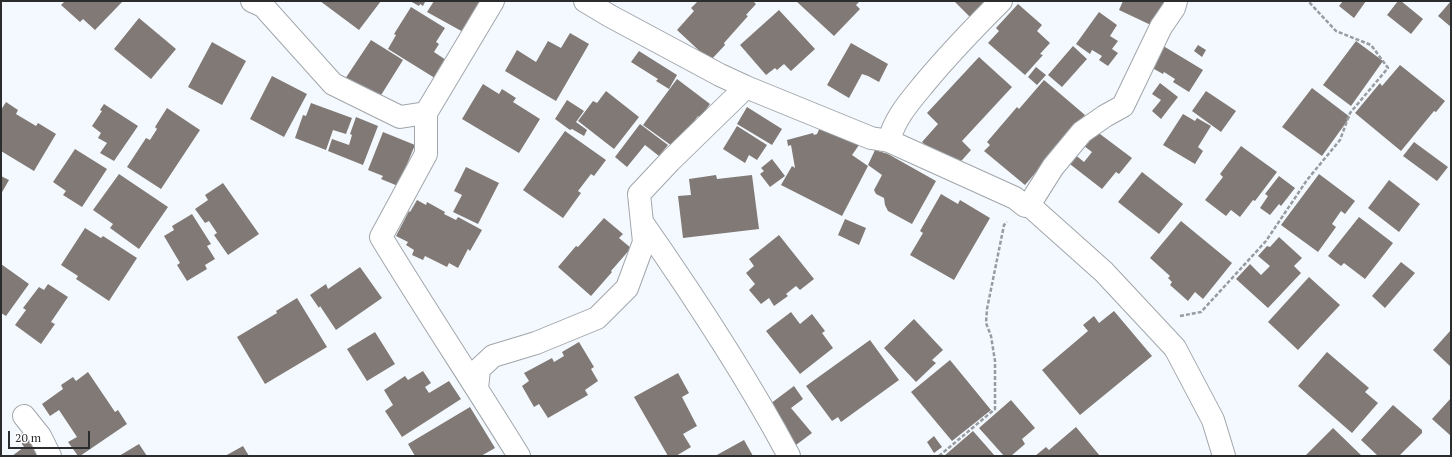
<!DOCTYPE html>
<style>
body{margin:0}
#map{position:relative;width:1452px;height:457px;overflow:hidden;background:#f3f9fe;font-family:"PT Serif",serif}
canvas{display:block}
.frame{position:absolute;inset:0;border:2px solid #2a2c2e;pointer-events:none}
.scale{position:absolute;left:8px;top:431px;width:82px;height:18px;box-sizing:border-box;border:2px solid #2a2c2e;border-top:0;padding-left:5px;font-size:12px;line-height:14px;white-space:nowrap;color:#2a2c2e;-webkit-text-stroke:3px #fff;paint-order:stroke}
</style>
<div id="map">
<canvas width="1452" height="457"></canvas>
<div class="frame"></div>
<div class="scale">20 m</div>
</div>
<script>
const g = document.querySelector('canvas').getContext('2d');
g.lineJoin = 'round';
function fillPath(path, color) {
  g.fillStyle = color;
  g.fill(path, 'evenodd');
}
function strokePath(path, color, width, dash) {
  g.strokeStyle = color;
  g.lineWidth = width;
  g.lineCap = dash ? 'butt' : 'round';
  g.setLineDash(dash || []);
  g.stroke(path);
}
const building = new Path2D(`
 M65,1H123L95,30L83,19L80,22L61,5Z
 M320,1H381L359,30Z
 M410,1H423L425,2L423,6L420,4L419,6Z
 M434,1H483L465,33L427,12Z
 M698,1H753L756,4L746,15L748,16L724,43L725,45L711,60L707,58L677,30L694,11L691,8Z
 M796,1H860L856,5L860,9L834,36Z
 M954,1H988L972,19Z
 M1123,1H1171L1153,26L1119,10Z
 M1343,1H1366L1354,18L1339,6Z
 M1398,1H1401L1423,19L1411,34L1387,15Z
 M1451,1V27L1438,16Z
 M1018,4L1042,25L1037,31L1050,43L1040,54L1043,55L1025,75L988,43L999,31L996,28Z
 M411,7L445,28L436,42L439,44L434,52L449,62L438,80L388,49L396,35L394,34Z
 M779,10L815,49L791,71L784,64L777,70L775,68L766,75L740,45Z
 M1099,12L1117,25L1110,36L1118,41L1112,49L1118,53L1108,66L1099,60L1102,56L1092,50L1090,54L1076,44Z
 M139,18L176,49L151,79L114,49Z
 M570,33L589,44L556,101L505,71L517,50L536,62L548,41L561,48Z
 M371,40L403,60L378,100L345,79Z
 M1356,41L1383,61L1351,106L1323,85Z
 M212,42L246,61L222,105L188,87Z
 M851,43L888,64L879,82L868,76L862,74L849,98L827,85Z
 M1160,44L1203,70L1189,92L1173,82L1175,79L1164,72L1163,74L1147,65Z
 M1198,45L1206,50L1202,57L1194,51Z
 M1073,46L1087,59L1062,87L1048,75Z
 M639,51L677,75L669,89L656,81L658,79L631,62Z
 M979,57L1012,87L962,141L971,150L956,167L942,160L922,142L938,124L927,113Z
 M1400,65L1445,101L1436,112L1434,111L1401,151L1355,113L1380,83L1382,86Z
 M1036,67L1046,75L1037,85L1028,77Z
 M272,76L307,94L284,137L250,119Z
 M677,79L710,104L700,118L698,116L691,126L681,144L675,140L672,146L643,125Z
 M1044,80L1085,115L1025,185L984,151L990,145L987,142L1017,107L1019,109Z
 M1160,83L1178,97L1161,119L1152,111L1161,100L1152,94Z
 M483,84L499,94L502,89L516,98L513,102L540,119L519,153L462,119Z
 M1312,88L1350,117L1322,156L1282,127Z
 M606,91L639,117L614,149L578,121L593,101L597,103Z
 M1206,91L1236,111L1221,132L1192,111Z
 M567,100L584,111L576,122L587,130L584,136L572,129L570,130L555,119Z
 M6,102L18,110L16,114L36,126L38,123L56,134L34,171L1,151V110Z
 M311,103L352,118L346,134L333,130L326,150L295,138L303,115L306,116Z
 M104,104L138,126L114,161L100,153L107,143L98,138L101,133L92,126L102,111L100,110Z
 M747,107L782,129L772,145L737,124Z
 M167,108L200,130L161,189L127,167L146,138L150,140L157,129L155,127Z
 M1183,114L1195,121L1197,118L1211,126L1198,147L1203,151L1195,164L1163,145Z
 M356,117L378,126L363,165L328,151L332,139L349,145L352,135L350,134Z
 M822,123L859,145L852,155L868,166L842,216L781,185L792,166L795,168L791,145L788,146L787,140L813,133L814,135L817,134Z
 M640,124L668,145L659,156L645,145L627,167L615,157Z
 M737,126L767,145L757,160L749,155L745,163L723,149Z
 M1092,128L1132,158L1119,174L1116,172L1102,189L1066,161L1073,153L1084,162L1092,152L1080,143Z
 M565,131L606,160L594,176L591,174L578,191L581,193L563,218L523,190Z
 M383,132L415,145L398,186L381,179L383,176L368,170Z
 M1414,142L1448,167L1437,181L1403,156Z
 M1241,146L1277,172L1255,201L1253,200L1240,217L1231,210L1226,216L1205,200L1223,177L1220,174Z
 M75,149L107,169L82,207L63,195L66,191L53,182Z
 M875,150L888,154L936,181L912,224L888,211L885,205L884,198L876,194L874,190L882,175L868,165Z
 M772,159L785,176L770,187L760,174L764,171L761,168Z
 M466,167L499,183L478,224L453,212L462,195L454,191Z
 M1142,172L1183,204L1159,234L1118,202Z
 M119,174L168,207L139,249L110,228L113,224L93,210Z
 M1319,174L1355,201L1345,214L1341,211L1332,224L1336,227L1318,252L1281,225Z
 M716,175L717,179L752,175L759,229L683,238L678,196L691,195L689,179Z
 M1,176L9,180L1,194Z
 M1279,176L1295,188L1281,206L1279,204L1270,215L1260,208L1268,196L1265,194Z
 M1389,180L1420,204L1399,232L1368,208Z
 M223,183L259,234L228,255L214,235L217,233L209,221L205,223L195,209L208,200L205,195Z
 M941,194L958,204L960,200L990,218L954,280L910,255L923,233L920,231Z
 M417,200L426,205L427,202L445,212L444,214L456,220L458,217L482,230L470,251L468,249L458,268L449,263L447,267L425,256L423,260L412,255L414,250L406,245L408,242L396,236L409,211L410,212Z
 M192,214L211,244L207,246L215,259L205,265L207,269L187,281L177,265L180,263L164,236L174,230L172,226Z
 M1359,217L1393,243L1365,279L1344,263L1341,266L1328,256Z
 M604,218L623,234L619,238L631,248L611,271L612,272L591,296L558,267L576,246L578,247Z
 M845,219L866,228L859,245L838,235Z
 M1181,221L1232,263L1203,299L1195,292L1188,301L1170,285L1172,282L1168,278L1170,276L1150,258Z
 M85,228L101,238L103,236L137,258L109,301L76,279L78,276L61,265Z
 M779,235L814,279L800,290L796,286L786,294L788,296L774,306L769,298L761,304L749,290L755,284L746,273L754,266L749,259Z
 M1279,237L1302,258L1294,266L1301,273L1268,308L1236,279L1250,264L1261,275L1270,266L1258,256L1267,246L1270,247Z
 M1401,262L1415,273L1385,308L1372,296Z
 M1,264L29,284L6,316L1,313Z
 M360,267L382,298L336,330L320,306L319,308L310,295L326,284L328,289Z
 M1309,277L1340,305L1298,350L1268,322Z
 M48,284L68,297L51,322L55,324L41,344L15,325L26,310L23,308L39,287L44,290Z
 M297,298L327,347L265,384L237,337L277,313L276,311Z
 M1114,311L1152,356L1080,415L1042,370L1088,331L1083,325L1094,316L1099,323Z
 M791,312L800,324L812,314L825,331L822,333L833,348L800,374L766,331Z
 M914,319L943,350L932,360L936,363L916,382L884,348Z
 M1451,330V365L1450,366L1433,350Z
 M375,332L395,364L367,381L347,349Z
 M870,340L899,380L841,422L838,417L832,421L806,386Z
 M579,342L594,367L591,369L598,381L585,390L588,395L548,418L539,404L534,407L522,386L529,381L524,373L552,358L554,362L564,356L562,352Z
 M1327,352L1369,388L1365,392L1378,403L1352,433L1298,386Z
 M950,360L991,410L952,441L911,392Z
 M423,371L431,383L425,387L429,393L449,381L461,399L402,437L385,411L393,405L384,390L405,376L408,380Z
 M88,372L115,412L118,410L127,424L80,456H78L68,442L77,437L59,410L50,416L42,404L63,389L61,385L73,377L76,381Z
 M678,373L689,393L682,397L697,426L683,434L691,447L676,456H668L634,397Z
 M794,386L803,399L791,408L812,433L796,445L783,428L786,426L770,404Z
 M1451,398V436L1432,419Z
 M1011,400L1035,428L1022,439L1025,444L1011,456H1004L979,428Z
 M1393,405L1422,430V433L1399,456H1378L1361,440Z
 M470,407L495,448L481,456H415L408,444Z
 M1076,427L1100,456H1035L1046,447L1049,450Z
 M1333,428L1362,456H1305Z
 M26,430L33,439L30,442L41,456H12L24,447L17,437Z
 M973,431L995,456H944Z
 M934,436L942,447L934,453L927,442Z
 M744,440L753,456H715Z
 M139,444L147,456H119Z
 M243,446L249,456H225Z`);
const path = new Path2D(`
 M1180,316L1201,312L1266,241L1307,180L1340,140L1350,113L1388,68L1371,45L1336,31L1308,1
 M939,456L995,409V361L991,336L986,323L987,309L1004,225L1007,222`);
const street = new Path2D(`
 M252,1L263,6L333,84L400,117L426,113
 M493,1L426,113V154L381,237C426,311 474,383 519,456
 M585,1L610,16L720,75L746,87L871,138L889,141L1015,198L1025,206L1029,205L1104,272L1175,348L1213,420L1224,456
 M889,141C894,119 910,101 924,84C948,55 974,28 1001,1
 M1029,205L1053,167L1082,132L1105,116L1123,106L1161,27L1174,8L1176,1
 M642,222C695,298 746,375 789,456
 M477,388L479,369L493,356L536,343L597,318L627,288L644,242L639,194L670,161L746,87
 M24,416L40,436L50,456`);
fillPath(building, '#807976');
strokePath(street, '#a1a6ab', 24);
strokePath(path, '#989ca0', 2.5, [4, 2]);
strokePath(street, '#fff', 22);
</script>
